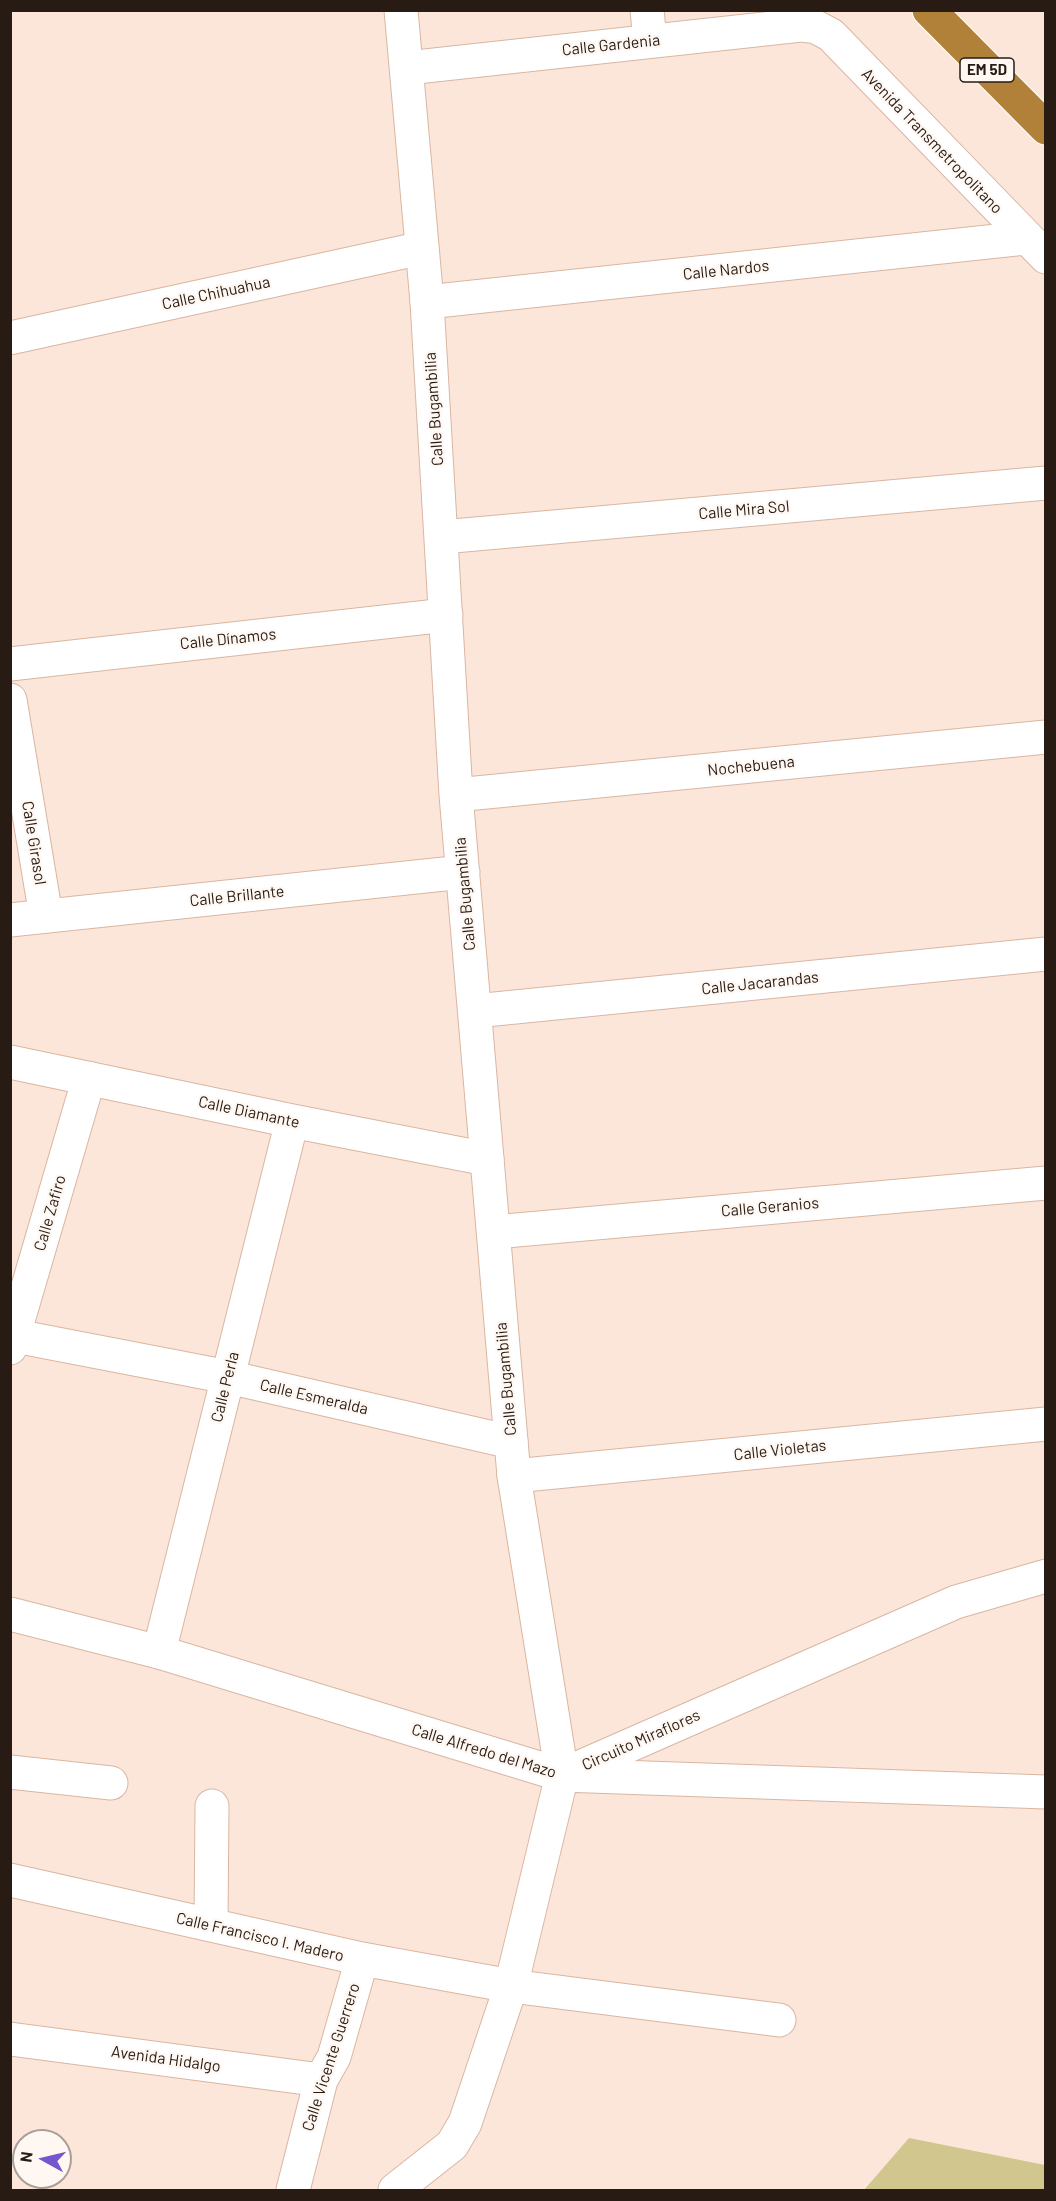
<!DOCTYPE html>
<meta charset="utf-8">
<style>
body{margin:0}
#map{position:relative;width:1056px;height:2201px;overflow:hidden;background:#fce6da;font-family:Barlow,sans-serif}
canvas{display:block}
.frame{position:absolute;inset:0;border:12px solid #281b14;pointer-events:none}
.north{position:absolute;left:12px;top:2129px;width:60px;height:60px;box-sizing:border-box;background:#fef7f2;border:2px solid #a89f99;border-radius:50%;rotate:278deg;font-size:16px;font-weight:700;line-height:24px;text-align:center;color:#281b14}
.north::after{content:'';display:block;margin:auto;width:21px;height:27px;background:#7755ce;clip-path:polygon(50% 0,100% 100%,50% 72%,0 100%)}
</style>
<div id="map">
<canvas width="1056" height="2201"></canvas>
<div class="frame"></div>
<div class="north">N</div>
</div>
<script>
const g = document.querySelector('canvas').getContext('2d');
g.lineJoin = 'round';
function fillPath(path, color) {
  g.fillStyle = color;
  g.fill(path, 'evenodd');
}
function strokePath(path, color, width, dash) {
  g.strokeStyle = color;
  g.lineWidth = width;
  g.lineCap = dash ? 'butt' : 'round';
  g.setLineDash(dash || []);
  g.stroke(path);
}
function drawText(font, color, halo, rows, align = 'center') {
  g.font = font + ' Barlow,sans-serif';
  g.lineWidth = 4.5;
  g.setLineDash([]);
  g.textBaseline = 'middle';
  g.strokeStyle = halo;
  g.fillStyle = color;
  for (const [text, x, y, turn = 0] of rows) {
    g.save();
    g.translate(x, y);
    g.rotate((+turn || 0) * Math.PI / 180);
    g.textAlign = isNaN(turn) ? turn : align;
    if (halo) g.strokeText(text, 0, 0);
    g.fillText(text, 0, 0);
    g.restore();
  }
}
const green = new Path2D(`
 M909,2138L1045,2165V2190H864Z`);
const minor = new Path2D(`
 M647,10L650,41
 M407,68L801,25L816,27L831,35L1046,257
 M427,302L1025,238
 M10,338L422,248
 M442,537L1046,483
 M10,664L446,615
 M10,700L46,916
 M475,1011L1046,954
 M10,1062L292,1121L487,1159
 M494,1232L1046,1183
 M10,1335L228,1377L511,1442
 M10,1348L89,1078
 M514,1476L1046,1424
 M159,1652L292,1121
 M10,1772L111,1783
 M562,1775L956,1602L1046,1576
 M10,1880L362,1959L511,1986L779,2020
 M211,1925L212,1806
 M10,2039L321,2080
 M293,2190L321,2080L334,2057L362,1959`);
const tertiary = new Path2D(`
 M456,795L1046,737
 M10,920L463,872
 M10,1614L159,1652L562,1775L1046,1792
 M395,2190L452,2145L465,2123L511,1986L562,1775L514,1476L456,795L427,302L401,10`);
const motorway = new Path2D(`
 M929,10L1046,128`);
const shields = [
 [987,70,54]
];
const shieldNames = [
 ["EM 5D",987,70]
];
const streetNames = [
 ["Calle Gardenia",611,45,-6],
 ["Avenida Transmetropolitano",932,141,46],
 ["Calle Nardos",726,270,-6],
 ["Calle Chihuahua",216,293,-12],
 ["Calle Bugambilia",434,409,-94],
 ["Calle Mira Sol",744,510,-5],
 ["Calle Dínamos",228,639,-6],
 ["Nochebuena",751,766,-6],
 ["Calle Girasol",34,843,81],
 ["Calle Bugambilia",465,894,-95],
 ["Calle Brillante",237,896,-6],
 ["Calle Jacarandas",760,983,-6],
 ["Calle Diamante",249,1112,12],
 ["Calle Geranios",770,1207,-5],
 ["Calle Zafiro",50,1213,-74],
 ["Calle Bugambilia",506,1379,-95],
 ["Calle Perla",225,1387,-76],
 ["Calle Esmeralda",314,1397,13],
 ["Calle Violetas",780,1450,-6],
 ["Circuito Miraflores",641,1740,-24],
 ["Calle Alfredo del Mazo",484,1751,17],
 ["Calle Francisco I. Madero",260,1937,13],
 ["Calle Vicente Guerrero",331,2057,-72],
 ["Avenida Hidalgo",166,2059,8]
];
fillPath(green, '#d2c68f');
strokePath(minor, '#d9b6a2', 35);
strokePath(tertiary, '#d9b6a2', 35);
strokePath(motorway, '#fff', 35);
strokePath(minor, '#fff', 33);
strokePath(tertiary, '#fff', 33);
strokePath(motorway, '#b28139', 33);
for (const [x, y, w] of shields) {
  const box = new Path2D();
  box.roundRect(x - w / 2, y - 12, w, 24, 4.5);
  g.fillStyle = '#fef7f2';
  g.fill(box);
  strokePath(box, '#281b14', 1.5);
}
drawText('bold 15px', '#281b14', null, shieldNames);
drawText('16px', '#281b14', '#fef7f2', streetNames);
</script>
